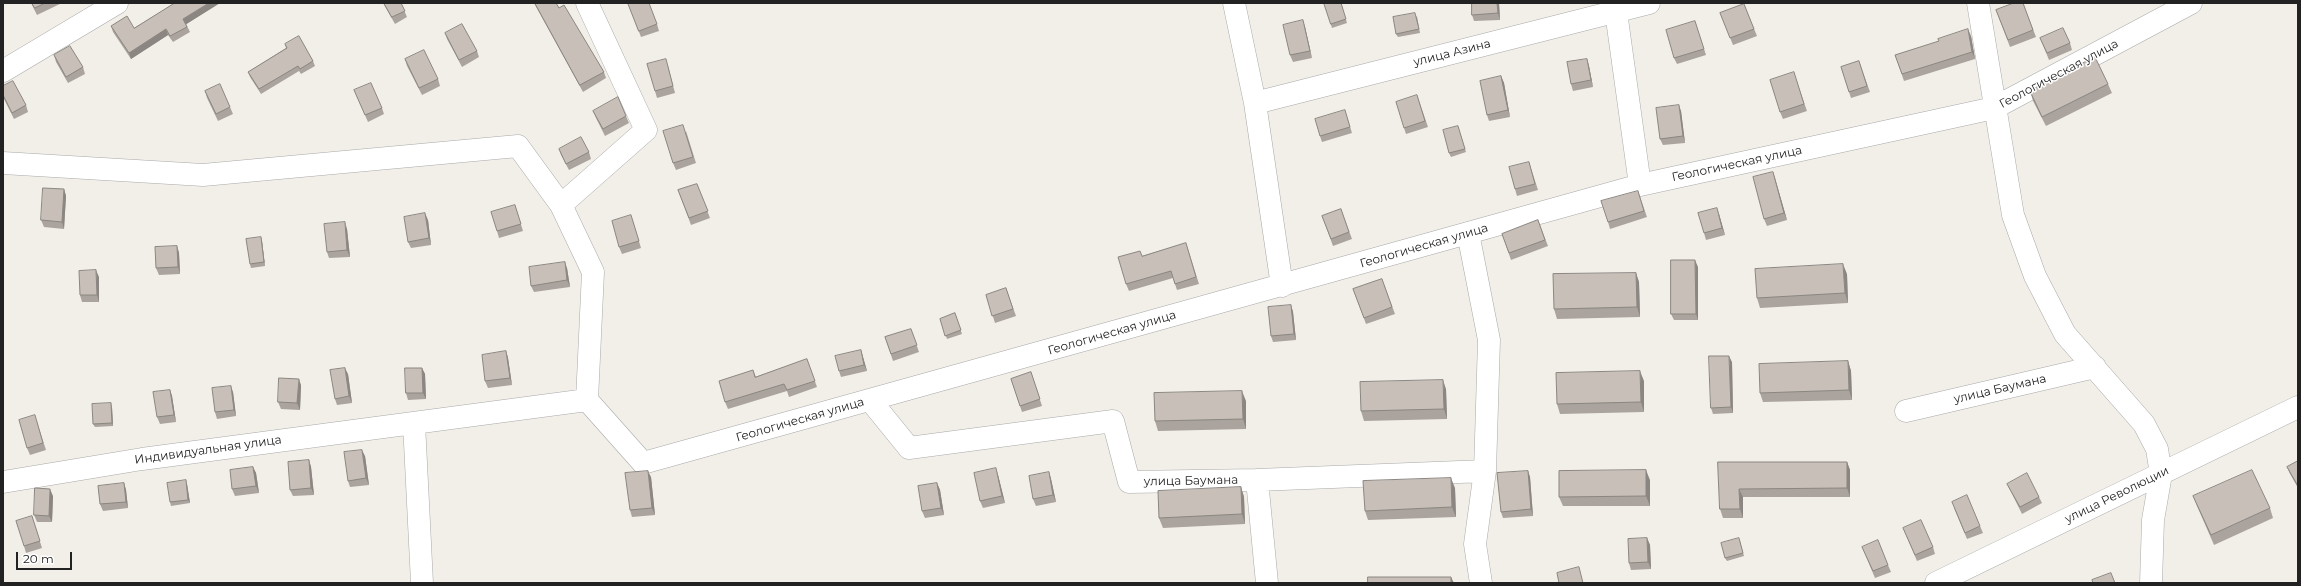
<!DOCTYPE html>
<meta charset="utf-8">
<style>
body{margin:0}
#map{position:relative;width:2301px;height:586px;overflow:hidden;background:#f2efe9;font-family:Montserrat,sans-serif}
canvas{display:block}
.frame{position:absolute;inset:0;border:4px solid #222;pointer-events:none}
.scale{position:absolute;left:16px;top:552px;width:56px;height:18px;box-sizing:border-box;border:2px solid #222;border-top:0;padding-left:5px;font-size:12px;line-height:14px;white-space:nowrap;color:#222;-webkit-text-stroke:3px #fff;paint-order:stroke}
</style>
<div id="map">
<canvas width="2301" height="586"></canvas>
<div class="frame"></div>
<div class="scale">20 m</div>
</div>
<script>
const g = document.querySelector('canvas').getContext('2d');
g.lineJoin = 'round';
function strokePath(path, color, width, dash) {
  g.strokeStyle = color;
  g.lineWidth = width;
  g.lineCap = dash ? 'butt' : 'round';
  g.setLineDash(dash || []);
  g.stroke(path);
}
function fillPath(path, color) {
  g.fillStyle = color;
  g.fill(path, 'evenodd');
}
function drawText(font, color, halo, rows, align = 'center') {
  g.font = font + ' Montserrat,sans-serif';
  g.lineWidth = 3;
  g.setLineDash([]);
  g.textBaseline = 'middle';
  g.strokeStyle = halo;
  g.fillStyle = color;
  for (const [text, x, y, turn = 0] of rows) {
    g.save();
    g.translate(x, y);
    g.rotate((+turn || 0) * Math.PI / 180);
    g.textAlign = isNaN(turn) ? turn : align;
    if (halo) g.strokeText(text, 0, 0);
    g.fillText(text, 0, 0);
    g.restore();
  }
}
const minor = new Path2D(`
 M1234,3L1255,103L1282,286
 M1978,3L2013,215L2035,276L2065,334L2144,424L2157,449L2161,474L2153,520L2151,583
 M1616,12L1640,185
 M3,71L117,3
 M1255,103L1649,3
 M3,163L203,175L518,146L561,205L646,130L587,3
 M561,205L593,272L587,400
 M1468,233L1489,340L1485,471L1475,544L1481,583
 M870,400L909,448L1113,421L1129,482L1257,480L1485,471
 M1906,411L2095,367
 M414,423L422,583
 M1257,480L1267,583
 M3,482L142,459L587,400L643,463L1640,185L1994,108L2191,3
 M1936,583L2298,407`);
const wall = new Path2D(`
 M31,3H62L37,15Z
 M175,3H220L186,24L190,32L173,42L168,35L131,59L113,32L111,26L134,28Z
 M383,3H401L407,17L395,24Z
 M534,3H556L559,8L604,72L606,78L583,92Z
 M628,3L657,24L659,31L641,37Z
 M1324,3H1341L1347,23L1332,28Z
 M1472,3H1499L1500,20L1474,21L1472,15Z
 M2023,3L2036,37L2010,47L1996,10Z
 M1744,4L1757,36L1733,45L1720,13Z
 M1417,16L1420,33L1398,37L1396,34Z
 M1695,21L1706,55L1677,64L1674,58Z
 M1305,27L1312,58L1293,62L1290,55Z
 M445,33L477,51L479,57L462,67L447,39Z
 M1971,36L1975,59L1904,81L1895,55Z
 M2040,38L2070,43L2072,50L2049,60Z
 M285,44L313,61L315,66L301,74L299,71L261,94L250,77L248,72L286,48Z
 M54,55L83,67L85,74L68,83L56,62Z
 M405,59L438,79L440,86L422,95L407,66Z
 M1587,59L1589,66L1593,87L1573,91L1571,84Z
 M1859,61L1870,92L1851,98L1841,67Z
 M668,66L675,93L657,98L655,91Z
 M1501,76L1504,83L1510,117L1489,121L1487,115Z
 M1796,79L1807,111L1783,119L1780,112Z
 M2108,84L2112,93L2046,126L2033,101L2030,91Z
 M3,86L26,105L28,112L14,119L3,97Z
 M354,90L382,108L384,114L368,122Z
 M205,91L230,107L233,114L218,121L207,98Z
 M1417,95L1428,127L1406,134L1404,128Z
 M1345,110L1352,133L1322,142L1320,136Z
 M593,111L626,116L629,123L605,136L596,118Z
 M1681,111L1685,143L1663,145L1660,139Z
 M1458,126L1466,152L1451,157L1449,153Z
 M686,131L696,163L676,170L673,163Z
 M559,149L589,152L591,159L569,170L561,155Z
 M1529,162L1538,190L1517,196L1515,189Z
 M1773,172L1787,220L1767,226L1764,219Z
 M697,184L710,218L691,225L678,190Z
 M64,189L66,196L64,229L44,227L41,220Z
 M1638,191L1647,217L1610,229L1608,222Z
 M515,205L523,231L499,238L497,231Z
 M1341,209L1352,239L1333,246L1322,216Z
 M1719,214L1725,235L1706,240L1704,233Z
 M428,220L431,245L411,248L408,242Z
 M1538,220L1548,246L1511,260L1502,234Z
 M633,221L641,248L622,254L619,247Z
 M347,229L350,257L329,258L327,252Z
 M261,237L262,241L265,266L251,268L250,264Z
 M1186,243L1199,284L1177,290L1173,278L1129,291L1126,284L1142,256Z
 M177,246L179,253L180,274L159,275L156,268Z
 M1698,267V320H1674L1671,314Z
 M567,268L570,287L534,292L531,286Z
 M1636,273L1639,282L1640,317L1557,319L1554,309Z
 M1847,274L1848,303L1760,308L1757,298Z
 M99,277V302H82L80,295Z
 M1382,279L1395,314L1366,324L1353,289Z
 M1006,288L1016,316L995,323L986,295Z
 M1291,305L1293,312L1296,340L1273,342L1271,336Z
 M955,313L962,334L947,339L940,319Z
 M911,329L919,352L893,361L885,337Z
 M861,350L867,371L841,377L839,371Z
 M506,351L508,358L512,385L488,388L485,381Z
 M807,359L817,387L789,397L787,391L728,409L725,402L753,370L756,377Z
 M1848,361L1851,371L1852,400L1763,402L1760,393Z
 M1732,362L1733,413L1713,414L1711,408Z
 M422,368L425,374L426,399L408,400L406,393Z
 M1031,372L1042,406L1022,412L1011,379Z
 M348,374L352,403L337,405L335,399Z
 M1644,381V412L1560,414L1557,404Z
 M301,385L300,410L281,409L278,402Z
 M1446,389L1447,419L1364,421L1361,411Z
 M170,390L172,396L176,422L160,424L157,417Z
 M233,392L236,416L217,419L215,412Z
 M1246,401V429L1158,431L1155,421Z
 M112,407L113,426L95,427L93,424Z
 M37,422L46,450L30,455L27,448Z
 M365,456L369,485L350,487L348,481Z
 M309,460L311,467L314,495L293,496L290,490Z
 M2298,461V488L2290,474L2287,467Z
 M1718,462H1847L1850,470V497H1743V518H1723L1720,509Z
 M253,467L256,473L259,493L235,496L232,489Z
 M1528,471L1530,477L1533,516L1503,518L1501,512Z
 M1049,472L1051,479L1056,502L1036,506L1033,499Z
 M998,475L1005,503L983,508L980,501Z
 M651,477L655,515L632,517L630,510Z
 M1650,480V506H1563L1559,497Z
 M124,483L126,490L128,508L103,511L100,504Z
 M937,483L940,490L944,515L925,518L922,511Z
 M187,484L190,503L171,506L170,502Z
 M2007,484L2039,497L2042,503L2022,514Z
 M1241,487L1244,497L1245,524L1163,528L1159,518Z
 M1455,488L1456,517L1368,520L1365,511Z
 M53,496L52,522H37L34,515Z
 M2193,496L2270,508L2273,518L2214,545L2197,506Z
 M1954,508L1980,526L1983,533L1967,539Z
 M32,516L42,548L26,553L24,546Z
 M1903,528L1933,547L1935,554L1917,561Z
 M1647,538L1650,545L1651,569L1631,570L1629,563Z
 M1740,541L1744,556L1727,561L1725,558Z
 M1862,547L1888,565L1891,572L1875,578Z`);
const shadedWall = new Path2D(`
 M209,3H220L185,25L183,19Z
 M1497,3H1499L1500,20L1498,13Z
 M1303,20L1305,27L1312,58L1310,51Z
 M166,29L168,35L131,59L129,53Z
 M1968,29L1971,36L1975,59L1972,52Z
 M1587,59L1589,66L1593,87L1591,80Z
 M1501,76L1504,83L1510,117L1508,110Z
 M1679,105L1681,111L1685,143L1683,136Z
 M1773,172L1775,178L1787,220L1784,213Z
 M64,189L66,196L64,229L62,222Z
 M1717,208L1719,214L1725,235L1722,228Z
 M425,213L428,220L431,245L429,238Z
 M345,222L347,229L350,257L347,250Z
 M261,237L262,241L265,266L264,262Z
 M177,246L179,253L180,274L178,267Z
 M1695,260L1698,267V320L1696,314Z
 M565,262L567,268L570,287L567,280Z
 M1843,264L1847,274L1848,303L1845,293Z
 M96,270L99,277V302L97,295Z
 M1636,273L1639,282L1640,317L1637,307Z
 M1291,305L1293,312L1296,340L1294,334Z
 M861,350L867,371L864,365Z
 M506,351L508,358L512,385L510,378Z
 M1729,356L1732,362L1733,413L1731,407Z
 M1848,361L1851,371L1852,400L1849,390Z
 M345,368L348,374L352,403L349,396Z
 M422,368L425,374L426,399L423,393Z
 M1640,371L1644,381V412L1641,402Z
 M299,379L301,385L300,410L297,403Z
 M1443,380L1446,389L1447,419L1444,409Z
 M231,386L233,392L236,416L234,410Z
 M170,390L172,396L176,422L174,415Z
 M1242,391L1246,401V429L1243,419Z
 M111,403L112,407L113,426L112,423Z
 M362,450L365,456L369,485L366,478Z
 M309,460L311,467L314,495L311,488Z
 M1847,462L1850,470V497L1847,488Z
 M253,467L256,473L259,493L256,486Z
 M996,468L998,475L1005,503L1002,496Z
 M1646,470L1650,480V506L1646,496Z
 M648,471L651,477L655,515L652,508Z
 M1528,471L1530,477L1533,516L1531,509Z
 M1049,472L1051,479L1056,502L1053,495Z
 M1451,478L1455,488L1456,517L1452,507Z
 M186,480L187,484L190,503L188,500Z
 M124,483L126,490L128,508L126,502Z
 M937,483L940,490L944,515L941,508Z
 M1241,487L1244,497L1245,524L1242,514Z
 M50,489L53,496L52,522L49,516Z
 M1739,489L1743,497V518L1740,509Z
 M1647,538L1650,545L1651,569L1648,562Z
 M1451,577L1454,583H1451Z`);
const building = new Path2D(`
 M32,3H45L35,8Z
 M175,3H209L183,19L187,27L170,36L166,29L129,53L111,26L127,16L134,28Z
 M384,3H401L405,11L392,17Z
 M535,3H556L559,8L564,5L604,72L580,85Z
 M628,3H649L657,24L639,31Z
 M1324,3H1341L1346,19L1331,24Z
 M1472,3H1497L1498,13L1472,15Z
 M2014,3H2023L2033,30L2008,40L1996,10Z
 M1744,4L1754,29L1730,38L1720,13Z
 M1415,13L1419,29L1396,34L1393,17Z
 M1303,20L1310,51L1290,55L1283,25Z
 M1695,21L1704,49L1674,58L1666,30Z
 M462,24L477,51L459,60L445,33Z
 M2063,28L2070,43L2047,53L2040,38Z
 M1968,29L1972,52L1902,74L1895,55L1939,41L1938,39Z
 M299,36L313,61L300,69L298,66L259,89L248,72L287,48L285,44Z
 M70,46L83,67L66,77L54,55Z
 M424,50L438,79L419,88L405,59Z
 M2095,57L2108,84L2042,117L2030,91Z
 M666,59L673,86L655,91L647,64Z
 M1587,59L1591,80L1571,84L1567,62Z
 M1859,61L1867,86L1849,92L1841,67Z
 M1794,72L1804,104L1780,112L1770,80Z
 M1501,76L1508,110L1487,115L1480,81Z
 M13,81L26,105L12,113L3,95V86Z
 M371,83L382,108L365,115L354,90Z
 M220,84L230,107L216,114L205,91Z
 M1417,95L1425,121L1404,128L1396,102Z
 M618,97L626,116L603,129L593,111Z
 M1679,105L1683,136L1660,139L1656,108Z
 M1345,110L1350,127L1320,136L1315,119Z
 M683,125L693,157L673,163L663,131Z
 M1458,126L1465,149L1449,153L1443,130Z
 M581,137L589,152L566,164L559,149Z
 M1529,162L1535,184L1515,189L1509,167Z
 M1773,172L1784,213L1764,219L1753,177Z
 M697,184L708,211L689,218L678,190Z
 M43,188L64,189L62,222L41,220Z
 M1638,191L1644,211L1608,222L1601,201Z
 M515,205L521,224L497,231L491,212Z
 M1717,208L1722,228L1704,233L1698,213Z
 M1341,209L1349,232L1331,239L1322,216Z
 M425,213L429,238L408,242L404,217Z
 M631,215L639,241L619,247L612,221Z
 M1538,220L1545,240L1509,253L1502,234Z
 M345,222L347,250L327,252L324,224Z
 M261,237L264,262L250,264L246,239Z
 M1186,243L1196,277L1175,284L1171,271L1126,284L1118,257L1140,251L1142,256Z
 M177,246L178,267L156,268L155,247Z
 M1671,260H1695L1696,314H1671Z
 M565,262L567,280L531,286L529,267Z
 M1843,264L1845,293L1757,298L1755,269Z
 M96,270L97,295H80L79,271Z
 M1636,273L1637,307L1554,309L1553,274Z
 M1382,279L1392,307L1364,318L1353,289Z
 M1006,288L1013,309L992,316L986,295Z
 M1291,305L1294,334L1271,336L1268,307Z
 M955,313L961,330L945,336L940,319Z
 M911,329L917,345L891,354L885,337Z
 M861,350L864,365L839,371L835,356Z
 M506,351L510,378L485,381L482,355Z
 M1709,356H1729L1731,407L1711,408Z
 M807,359L815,381L787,390L784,384L725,402L719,381L753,370L755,377Z
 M1848,361L1849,390L1760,393L1759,364Z
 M345,368L349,396L335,399L330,370Z
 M405,368H422L423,393H406Z
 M1640,371L1641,402L1557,404L1556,373Z
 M1031,372L1040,399L1020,406L1011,379Z
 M279,378L299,379L297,403L278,402Z
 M1443,380L1444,409L1361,411L1360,382Z
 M231,386L234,410L215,412L212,388Z
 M170,390L174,415L157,417L153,392Z
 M1242,391L1243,419L1155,421L1154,393Z
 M111,403L112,423L93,424L92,404Z
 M35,415L43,443L27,448L19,420Z
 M362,450L366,478L348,481L344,452Z
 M309,460L311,488L290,490L288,462Z
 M2298,461V486L2287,467Z
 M1718,462H1847V488L1739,489L1740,509H1720Z
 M253,467L256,486L232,489L230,470Z
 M996,468L1002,496L980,501L974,473Z
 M1646,470V496L1559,497V471Z
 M2252,470L2270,508L2211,535L2193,496Z
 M648,471L652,508L630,510L625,473Z
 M1528,471L1531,509L1501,512L1497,473Z
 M1049,472L1053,495L1033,499L1029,476Z
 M2027,473L2039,497L2020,507L2007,484Z
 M1451,478L1452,507L1365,511L1363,481Z
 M186,480L188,500L170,502L167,483Z
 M124,483L126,502L100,504L98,486Z
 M937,483L941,508L922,511L918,486Z
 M1241,487L1242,514L1159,518L1158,491Z
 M35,488L50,489L49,516L34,515Z
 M1967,495L1980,526L1965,533L1952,502Z
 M32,516L40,541L24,546L16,521Z
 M1921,520L1933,547L1915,555L1903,528Z
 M1647,538L1648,562L1629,563L1628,539Z
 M1739,538L1743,553L1725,558L1721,543Z
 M1878,540L1888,565L1873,571L1862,547Z
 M1579,567L1583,583H1559L1557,573Z
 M2111,573L2115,583H2093L2092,580Z
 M1368,577H1451V583H1368Z`);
const streetNames = [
 ["улица Азина",1452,53,-14],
 ["Геологическая улица",2059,74,-28],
 ["Геологическая улица",1737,164,-12],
 ["Геологическая улица",1424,246,-16],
 ["Геологическая улица",1112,333,-16],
 ["улица Баумана",2000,389,-13],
 ["Геологическая улица",800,420,-16],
 ["Индивидуальная улица",208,450,-8],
 ["улица Баумана",1191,481,-1],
 ["улица Революции",2117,495,-26]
];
strokePath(minor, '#a9a9a9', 23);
strokePath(minor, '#fff', 22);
fillPath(wall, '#aba49e');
fillPath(shadedWall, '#8b8681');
fillPath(building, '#c7bfb8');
strokePath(building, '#8b8681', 1);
drawText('12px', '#222', '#fff', streetNames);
</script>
